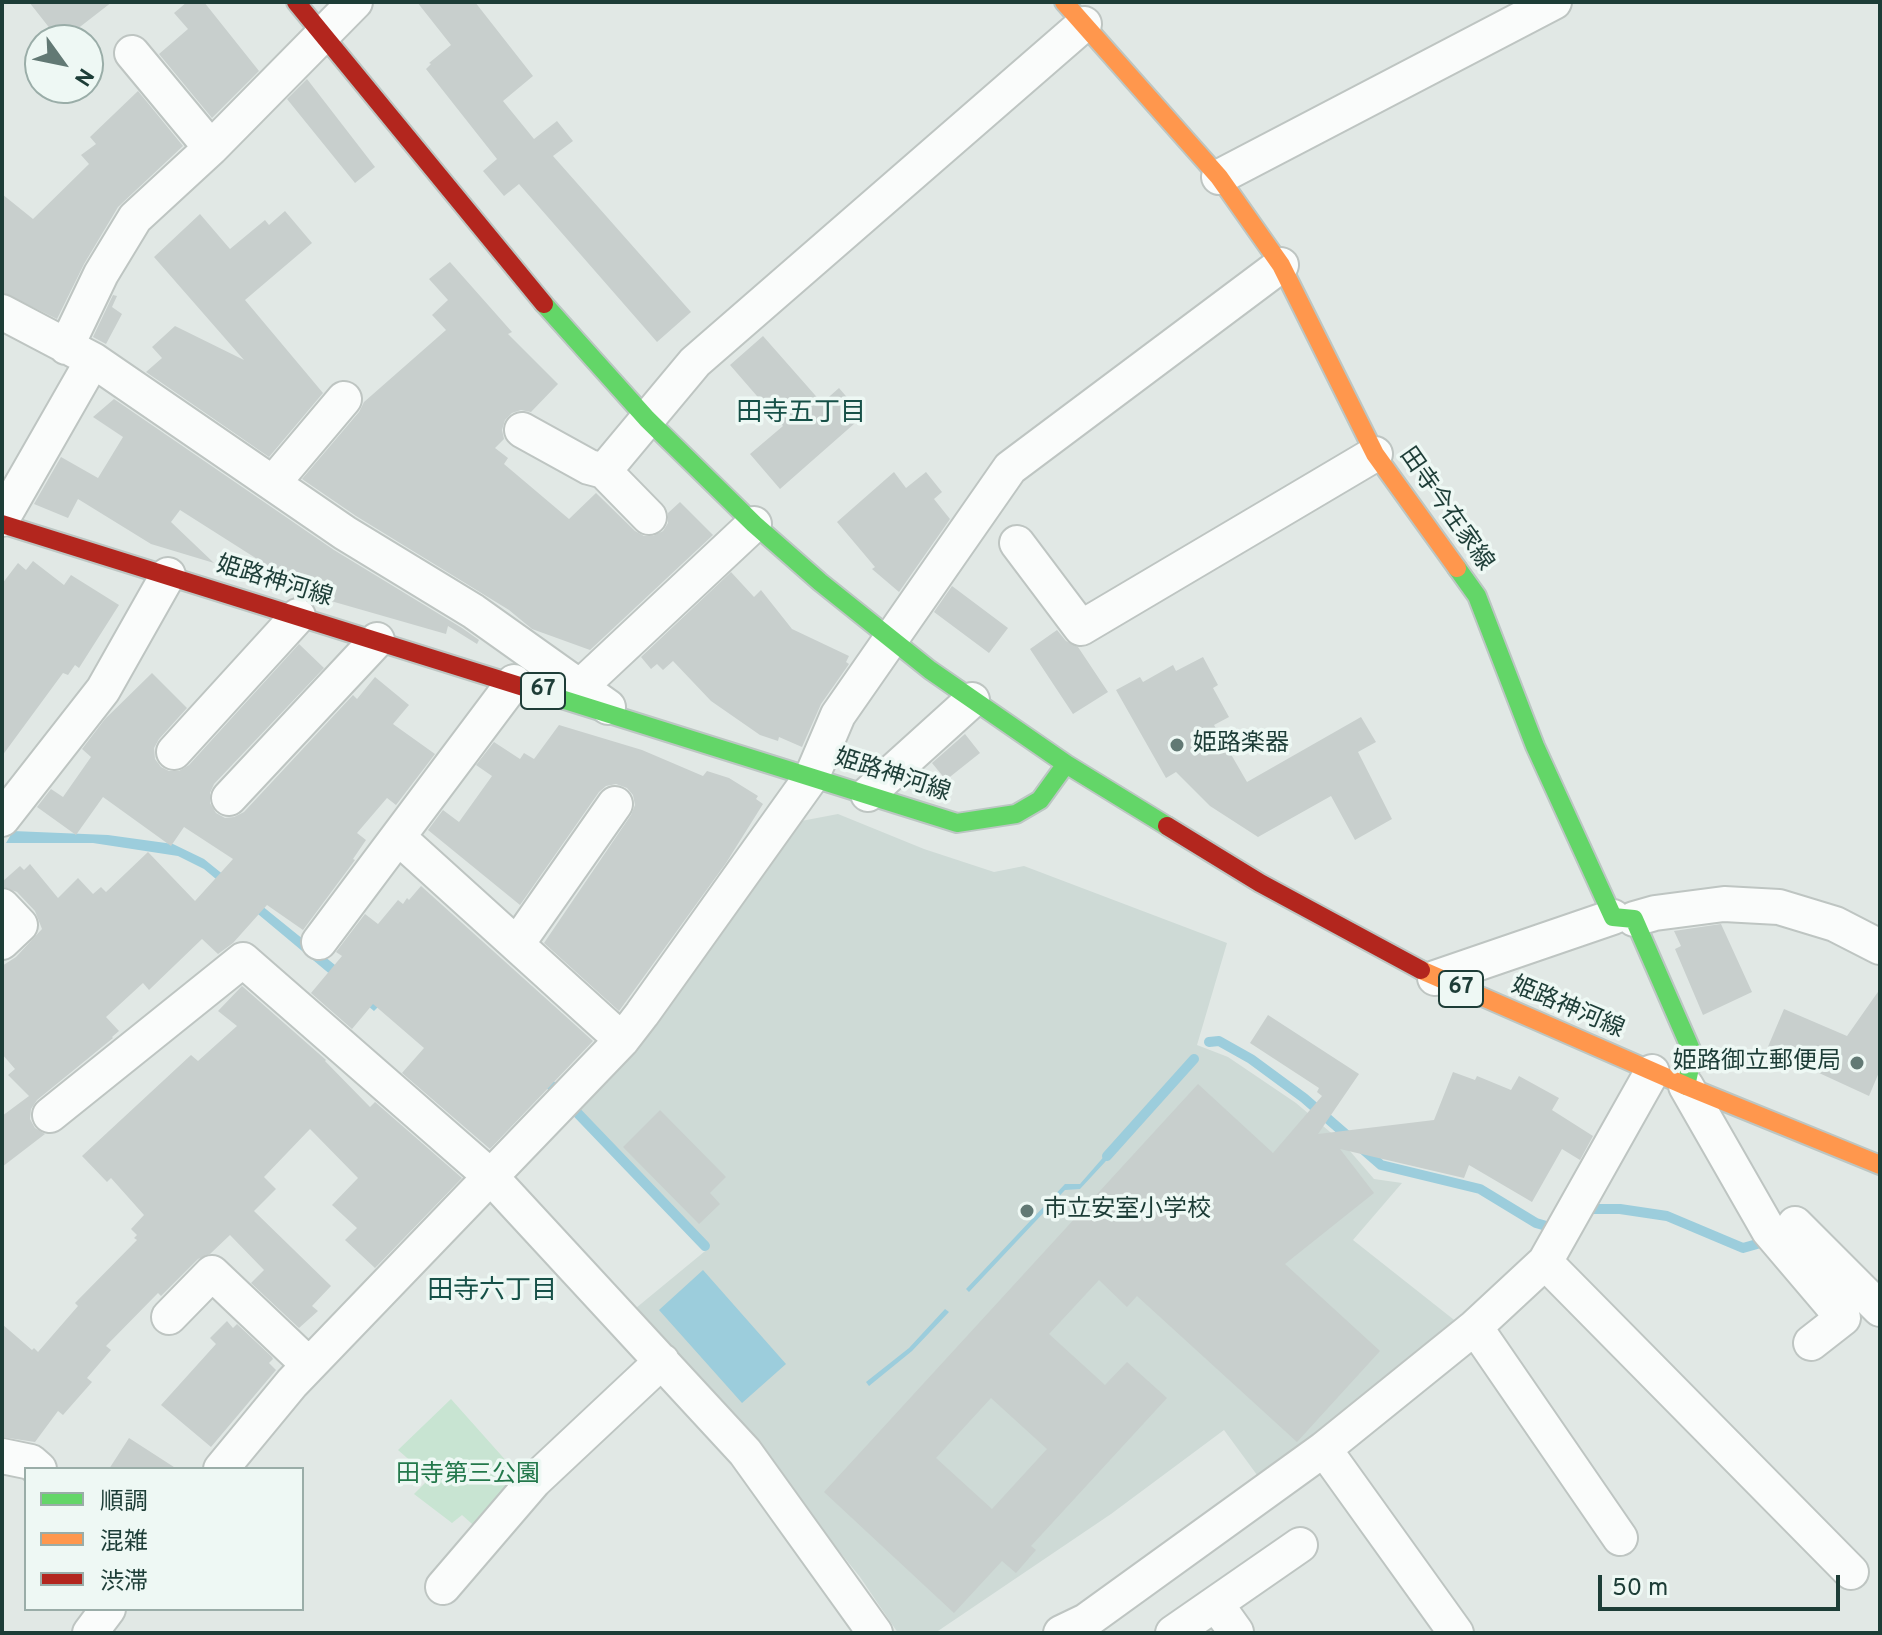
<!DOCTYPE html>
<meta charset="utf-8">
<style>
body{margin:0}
#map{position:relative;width:1882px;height:1635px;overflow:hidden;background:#e1e8e5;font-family:Overpass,"Noto Sans JP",sans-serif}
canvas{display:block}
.frame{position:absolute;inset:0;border:4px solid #1d3d37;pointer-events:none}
.legend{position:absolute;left:24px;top:1467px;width:280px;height:144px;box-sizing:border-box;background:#eef8f4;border:2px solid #9aada8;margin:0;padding:10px 14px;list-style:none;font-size:24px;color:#1d3d37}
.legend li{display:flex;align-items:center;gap:16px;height:40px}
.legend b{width:40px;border:2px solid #9aada8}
.north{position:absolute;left:24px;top:24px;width:80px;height:80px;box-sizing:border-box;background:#eef8f4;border:2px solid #9aada8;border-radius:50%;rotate:123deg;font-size:22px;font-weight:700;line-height:32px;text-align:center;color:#1d3d37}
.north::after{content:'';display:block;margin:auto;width:28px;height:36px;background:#627974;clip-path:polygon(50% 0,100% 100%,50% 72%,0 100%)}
.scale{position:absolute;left:1598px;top:1575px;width:242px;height:36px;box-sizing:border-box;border:4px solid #1d3d37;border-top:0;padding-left:10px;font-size:24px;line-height:28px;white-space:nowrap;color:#1d3d37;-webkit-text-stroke:6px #eef8f4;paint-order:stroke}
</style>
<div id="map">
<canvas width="1882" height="1635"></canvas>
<div class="frame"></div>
<ul class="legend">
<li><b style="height:10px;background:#63d668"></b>順調</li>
<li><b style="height:10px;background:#ff974d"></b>混雑</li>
<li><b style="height:10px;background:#b3261e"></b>渋滞</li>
</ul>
<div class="north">N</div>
<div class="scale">50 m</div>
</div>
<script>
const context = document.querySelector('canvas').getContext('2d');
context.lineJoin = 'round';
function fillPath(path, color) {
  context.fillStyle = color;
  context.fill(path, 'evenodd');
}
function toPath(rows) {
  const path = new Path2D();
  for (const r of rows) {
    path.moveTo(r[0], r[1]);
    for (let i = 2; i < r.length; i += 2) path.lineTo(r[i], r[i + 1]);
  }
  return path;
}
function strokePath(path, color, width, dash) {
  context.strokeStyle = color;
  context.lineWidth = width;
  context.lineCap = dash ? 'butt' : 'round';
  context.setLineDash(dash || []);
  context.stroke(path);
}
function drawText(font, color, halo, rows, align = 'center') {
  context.font = font + ' Overpass,"Noto Sans JP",sans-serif';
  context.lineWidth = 7;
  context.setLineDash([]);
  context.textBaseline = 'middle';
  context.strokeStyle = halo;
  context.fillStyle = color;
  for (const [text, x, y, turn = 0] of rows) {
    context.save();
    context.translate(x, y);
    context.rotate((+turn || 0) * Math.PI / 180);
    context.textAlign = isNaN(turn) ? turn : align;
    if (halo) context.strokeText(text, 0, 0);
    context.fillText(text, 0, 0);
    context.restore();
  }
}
const built = toPath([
 [838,814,924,849,994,872,1024,866,1227,943,1197,1045,1228,1057,1296,1103,1343,1143,1374,1179,1402,1183,1353,1240,1458,1323,1260,1479,1224,1430,1111,1514,935,1633,898,1633,860,1577,767,1461,636,1308,710,1247,575,1105,796,822]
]);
const green = toPath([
 [451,1399,525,1482,480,1531,462,1515,452,1523,414,1494,430,1478,398,1450]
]);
const water = toPath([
 [13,831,108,835,173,844,204,859,382,1003,374,1011,204,869,178,856,93,843,6,843],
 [1114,1145,1118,1148,1080,1189,1065,1190,969,1292,966,1289,1065,1184,1080,1184],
 [703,1270,786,1364,742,1403,659,1310],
 [945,1309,949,1312,912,1351,869,1386,866,1382,909,1348]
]);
const stream = toPath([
 [1209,1042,1219,1041,1251,1059,1304,1098,1381,1165,1480,1189,1536,1223,1553,1228,1555,1224],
 [541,1075,705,1246],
 [1107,1156,1194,1059],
 [1583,1209,1620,1209,1667,1216,1743,1248,1757,1244]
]);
const building = toPath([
 [29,2,112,2,63,40,59,40],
 [187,2,204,2,259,71,212,118,159,54,188,29,174,13],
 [417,2,475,2,533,76,503,101,534,139,557,121,573,141,553,156,691,312,657,342,519,184,504,196,483,171,497,159,426,69,431,64,429,63,451,45],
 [307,79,375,167,355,183,287,99],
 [138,91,183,146,118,207,84,264,57,319,2,292,2,194,33,219,89,164,81,155,96,144,90,137],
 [285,211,312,243,245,300,323,393,269,457,146,372,162,358,152,347,175,326,244,360,154,257,200,214,230,249,265,220,269,225],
 [450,262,512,332,508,334,558,384,531,412,521,410,512,413,505,420,502,430,504,439,495,448,508,458,504,464,569,519,596,493,635,531,644,536,653,536,663,531,668,523,668,513,680,502,713,535,590,650,532,629,509,610,356,516,302,479,359,412,364,402,446,330,432,315,448,300,429,279],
 [113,295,117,296,112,307,122,314,106,344,93,337],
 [763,336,822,403,839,388,863,416,780,489,750,454,783,426,730,365],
 [114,399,334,550,462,628,479,640,477,644,448,626,446,634,317,597,180,510,171,522,214,563,151,544,78,499,68,518,34,504,61,457,98,478,123,437,93,417],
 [894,472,906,488,926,472,942,492,934,499,950,519,899,592,872,569,875,567,837,522],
 [33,561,64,585,71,575,119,605,79,668,75,665,68,675,63,673,2,756,2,584,18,563,26,570],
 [731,572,754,597,761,590,792,629,849,656,846,662,849,664,821,704,802,747,779,737,778,741,760,735,711,701,673,661,663,670,657,664,651,669,641,657],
 [952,586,1008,628,989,653,934,612],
 [1057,630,1066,641,1078,647,1108,692,1073,714,1030,649],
 [299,644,324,668,214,784,210,793,210,803,216,813,225,818,234,817,244,812,353,695,357,699,375,677,409,705,393,724,435,754,396,805,387,798,357,833,366,840,353,859,355,860,303,930,267,905,233,943,218,954,202,939,149,990,143,983,106,1017,119,1031,112,1037,113,1038,37,1100,31,1109,30,1119,35,1128,45,1134,2,1167,2,1116,29,1096,8,1075,15,1069,2,1054,2,966,16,957,42,929,35,911,17,892,4,887,2,882,20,866,24,870,30,864,58,898,78,878,93,894,101,887,106,892,148,852,195,901,233,859,184,827,171,846,103,797,76,835,37,807,51,789,63,797,91,757,82,749,105,719,152,673,187,708,159,739,154,748,155,759,161,767,169,771,179,771,189,765],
 [1203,657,1218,685,1213,688,1229,717,1214,725,1247,782,1361,717,1376,742,1358,752,1392,819,1355,840,1331,796,1258,837,1210,806,1176,772,1166,778,1116,690,1140,677,1143,682,1173,665,1176,671],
 [559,725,642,750,703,776,707,771,729,778,758,796,756,799,763,804,726,863,619,1011,544,943,631,815,635,805,633,795,627,788,616,784,606,786,599,792,520,905,428,830,443,810,459,822,492,776,476,765,494,742,520,759,524,753,534,759],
 [965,734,980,753,946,780,932,763],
 [421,886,593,1041,490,1149,402,1073,424,1048,373,1004,352,1029,311,993,342,956,336,952,365,914,378,924,398,900,403,904,407,898,409,900],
 [1721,924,1752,992,1703,1015,1675,949,1681,946,1674,931],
 [242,986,326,1060,325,1061,370,1107,375,1102,462,1178,375,1268,345,1240,357,1228,332,1205,358,1178,310,1129,264,1177,276,1189,254,1211,331,1286,312,1306,318,1311,299,1328,251,1283,264,1270,230,1235,210,1254,198,1259,161,1296,158,1293,106,1346,111,1350,87,1378,92,1382,63,1415,58,1411,35,1442,2,1437,2,1324,32,1350,34,1348,38,1352,78,1306,75,1303,137,1240,134,1238,137,1235,131,1229,144,1215,111,1178,107,1182,82,1156,191,1055,198,1061,237,1026,218,1011],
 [1880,989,1880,1070,1869,1096,1767,1049,1784,1009,1847,1036],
 [1268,1015,1359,1074,1318,1134,1434,1120,1453,1072,1475,1080,1477,1076,1511,1090,1519,1076,1559,1098,1552,1110,1593,1136,1580,1160,1562,1149,1532,1202,1469,1165,1464,1178,1340,1149,1374,1193,1285,1264,1380,1351,1297,1442,1137,1296,1127,1307,1099,1280,1049,1334,1105,1385,1127,1362,1167,1398,1031,1546,1036,1550,1016,1573,1002,1561,954,1613,824,1492,1198,1084,1273,1153,1322,1096,1317,1092,1319,1088,1250,1043],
 [991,1398,1047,1449,992,1509,936,1458],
 [660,1110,726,1177,710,1193,720,1204,699,1224,623,1147],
 [227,1321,233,1328,237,1324,272,1357,273,1359,269,1363,276,1370,211,1447,161,1405,216,1344,210,1338],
 [129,1438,177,1469,109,1469]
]);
const street = toPath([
 [132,53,211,148],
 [1219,177,1554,2],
 [2,312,93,360,345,533,473,611,608,707],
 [66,347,101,274,135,218,211,148,355,2],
 [522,430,589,467,604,471,649,517],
 [604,471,695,362,1084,24],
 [273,483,344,399],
 [2,519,93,360],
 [1017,543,1081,628,1375,454],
 [581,686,754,524],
 [174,752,298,616],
 [868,794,972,700],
 [229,798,377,640],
 [2,819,103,690,168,575],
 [399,838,622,1040],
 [2,906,20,925,2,942],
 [1634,919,1655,913,1724,904,1779,907,1835,924,1880,947],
 [319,942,514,682],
 [517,944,615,804],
 [1435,978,1613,917],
 [1686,1086,1769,1231,1843,1318,1811,1343],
 [50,1115,243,960,489,1175,745,1452,875,1633],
 [1795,1224,1880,1309],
 [1545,1262,1851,1572],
 [169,1317,212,1273,309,1365],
 [1475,1327,1620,1538],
 [1324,1449,1475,1327,1545,1262,1652,1072],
 [2,1456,31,1462,39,1469],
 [221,1469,292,1383,622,1040,642,1014,812,776,838,715,1010,468,1281,265],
 [443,1587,534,1481,662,1361],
 [1216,1604,1236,1632],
 [90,1633,108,1609],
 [1061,1633,1086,1621,1324,1449,1456,1633],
 [1173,1633,1300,1545]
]);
const fast = toPath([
 [544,304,647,419,754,524,820,582,930,670,1066,764],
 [1457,568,1477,596,1535,746,1613,917,1634,919,1693,1054,1686,1086],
 [536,691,957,823,1016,814,1040,800,1066,764,1167,826]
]);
const slow = toPath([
 [1064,2,1219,177,1281,265,1375,454,1457,568],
 [1421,970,1686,1086,1880,1165]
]);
const jam = toPath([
 [296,2,544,304],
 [2,524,536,691],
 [1167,826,1260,883,1421,970]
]);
const markers = [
 [1177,745,8,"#627974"],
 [1857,1063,8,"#627974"],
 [1027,1211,8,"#627974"]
];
const shields = [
 [543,691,44],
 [1461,989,44]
];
const shieldNames = [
 ["67",543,691],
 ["67",1461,989]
];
const streetNames = [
 ["田寺今在家線",1445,510,55],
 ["姫路神河線",274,583,17],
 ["姫路神河線",892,777,18],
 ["姫路神河線",1567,1009,23]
];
const poiNames = [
 ["姫路楽器",1193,745],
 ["姫路御立郵便局",1841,1063,"right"],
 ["市立安室小学校",1043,1211]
];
const parkNames = [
 ["田寺第三公園",468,1476]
];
const neighbourhoodNames = [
 ["田寺五丁目",801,415],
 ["田寺六丁目",492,1293]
];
fillPath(built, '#cedad6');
fillPath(green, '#c8e4d2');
fillPath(water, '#9ccddc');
strokePath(stream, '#9ccddc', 10);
fillPath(building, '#c8cfcd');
strokePath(street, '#bec5c2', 38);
strokePath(fast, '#bcc6c3', 22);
strokePath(slow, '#bcc6c3', 22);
strokePath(jam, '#bcc6c3', 22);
strokePath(street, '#fafcfb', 34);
strokePath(fast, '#63d668', 18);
strokePath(slow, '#ff974d', 18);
strokePath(jam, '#b3261e', 18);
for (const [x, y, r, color] of markers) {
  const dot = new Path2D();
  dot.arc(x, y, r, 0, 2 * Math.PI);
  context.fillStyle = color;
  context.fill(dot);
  strokePath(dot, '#eef8f4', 3);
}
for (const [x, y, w] of shields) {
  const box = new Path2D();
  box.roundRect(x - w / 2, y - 18, w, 36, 6);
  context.fillStyle = '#eef8f4';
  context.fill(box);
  strokePath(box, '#1d3d37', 2);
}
drawText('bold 22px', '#1d3d37', null, shieldNames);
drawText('24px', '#1d3d37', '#eef8f4', streetNames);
drawText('24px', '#1d3d37', '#eef8f4', poiNames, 'left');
drawText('24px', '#23784b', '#eef8f4', parkNames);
drawText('26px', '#175148', '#eef8f4', neighbourhoodNames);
</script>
